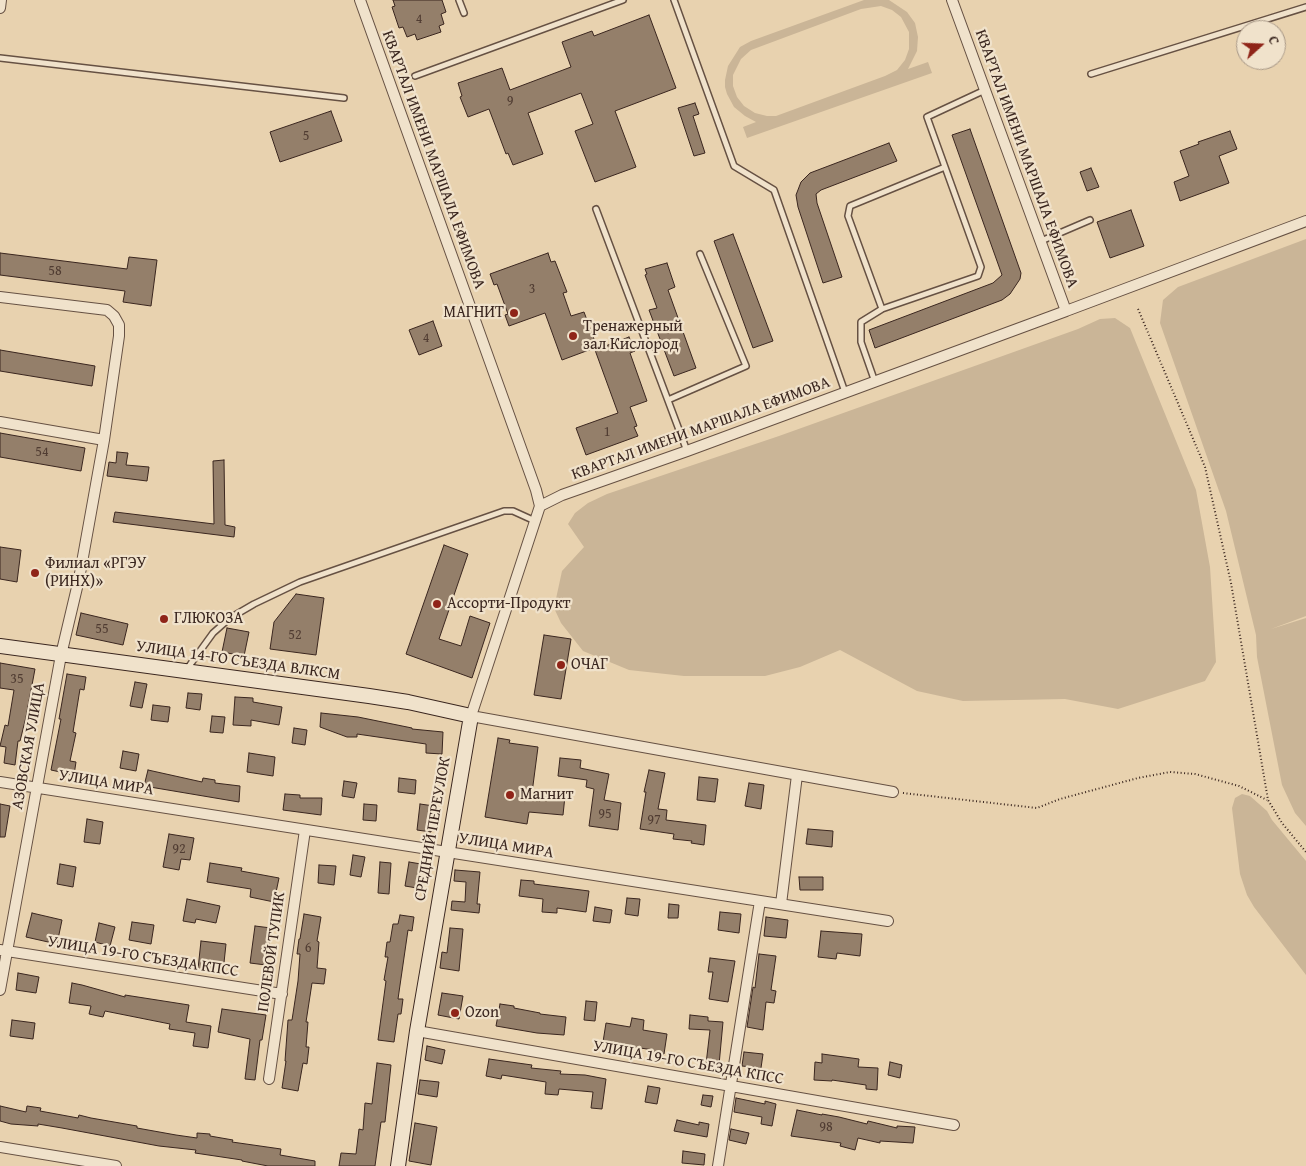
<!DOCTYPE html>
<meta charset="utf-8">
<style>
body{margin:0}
#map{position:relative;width:1306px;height:1166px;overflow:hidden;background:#e8d2af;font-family:"Gentium Book Plus",serif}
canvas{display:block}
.north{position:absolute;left:1236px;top:20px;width:50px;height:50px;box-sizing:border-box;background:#f0e2cb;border:1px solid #a79786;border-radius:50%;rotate:70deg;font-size:14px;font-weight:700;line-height:20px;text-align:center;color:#3a261f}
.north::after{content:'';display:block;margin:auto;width:18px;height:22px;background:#8f2418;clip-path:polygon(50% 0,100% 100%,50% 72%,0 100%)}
</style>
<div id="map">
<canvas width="1306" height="1166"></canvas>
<div class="north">С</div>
</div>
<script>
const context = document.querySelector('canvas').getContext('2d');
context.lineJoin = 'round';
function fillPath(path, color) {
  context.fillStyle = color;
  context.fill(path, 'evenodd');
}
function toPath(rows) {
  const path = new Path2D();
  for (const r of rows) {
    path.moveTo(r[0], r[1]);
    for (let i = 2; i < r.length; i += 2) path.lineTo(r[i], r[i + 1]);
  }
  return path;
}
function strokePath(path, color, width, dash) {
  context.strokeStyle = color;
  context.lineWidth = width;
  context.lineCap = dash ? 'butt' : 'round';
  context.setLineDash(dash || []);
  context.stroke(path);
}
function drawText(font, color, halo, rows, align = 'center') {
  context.font = font + ' "Gentium Book Plus",serif';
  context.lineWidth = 4.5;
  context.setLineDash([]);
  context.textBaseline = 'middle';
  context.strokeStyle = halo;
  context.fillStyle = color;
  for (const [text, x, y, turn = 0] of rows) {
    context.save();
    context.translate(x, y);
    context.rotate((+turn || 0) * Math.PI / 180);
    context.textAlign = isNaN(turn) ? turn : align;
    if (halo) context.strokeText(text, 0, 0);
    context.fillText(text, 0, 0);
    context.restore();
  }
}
const green = toPath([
 [864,0,889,0,907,12,915,23,918,37,917,51,908,69,928,62,932,73,747,138,743,127,756,122,745,116,734,107,727,94,725,87,725,80,728,66,740,47,751,41],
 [881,6,892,10,901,17,909,32,909,49,905,60,897,70,885,76,776,116,767,116,755,113,744,106,737,97,733,86,733,75,741,59,751,50,861,9],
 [1306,239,1306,616,1271,629,1306,618,1306,826,1295,813,1282,785,1257,657,1256,635,1226,511,1160,323,1163,300,1178,287],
 [1115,318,1130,328,1196,490,1210,567,1216,662,1205,681,1118,709,1065,699,963,701,917,691,840,650,800,667,765,676,684,676,629,670,583,651,561,623,554,608,562,571,584,547,568,524,575,513,588,503,607,494,779,436,1078,329,1100,319],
 [1242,794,1250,796,1267,811,1272,820,1306,861,1306,975,1254,907,1247,895,1240,874,1232,808,1235,798]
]);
const building = toPath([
 [393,0,442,0,446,12,441,14,444,24,439,26,441,32,417,40,415,34,407,37,403,27,399,28,392,7,395,6,393,0],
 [649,15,676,88,615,111,636,167,595,182,575,131,593,124,581,93,528,113,543,154,513,165,508,153,506,154,489,109,468,117,460,97,462,96,458,83,502,68,510,90,571,67,562,42,592,31,594,36,649,15],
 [695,103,699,114,693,116,705,153,694,156,678,108,695,103],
 [331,111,342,141,280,162,270,132,331,111],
 [970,129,1021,273,1020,279,1010,294,1002,300,875,348,869,330,993,283,1002,275,952,135,970,129],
 [1230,131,1237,149,1219,156,1229,183,1180,201,1174,182,1189,176,1180,151,1199,144,1198,142,1230,131],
 [889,143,897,161,821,190,816,194,817,203,842,277,823,283,798,207,796,195,801,182,810,173,889,143],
 [1091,168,1099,187,1087,191,1080,172,1091,168],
 [1131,210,1144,246,1110,258,1097,222,1131,210],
 [733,234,773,341,753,348,714,241,733,234],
 [0,253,127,269,129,257,157,260,151,306,123,302,125,291,0,275,0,253],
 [548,253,551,262,555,261,567,292,563,293,571,316,584,312,597,347,562,360,545,313,509,326,505,315,508,314,497,284,494,285,490,274,548,253],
 [667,263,675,287,668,290,696,368,674,376,649,310,657,308,645,275,647,274,645,269,667,263],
 [433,321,442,346,419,355,409,330,433,321],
 [629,337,635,351,630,353,647,401,630,407,637,426,634,427,638,436,586,455,576,428,618,413,595,350,629,337],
 [0,350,95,366,92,386,0,371,0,350],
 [0,433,85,448,81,471,0,457,0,433],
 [117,452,128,453,126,465,149,467,147,481,107,476,109,462,116,463,117,452],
 [224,460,225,525,235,527,234,537,113,522,115,512,214,524,213,461,224,460],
 [444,545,468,554,439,639,461,646,470,616,490,623,472,678,406,654,444,545],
 [0,547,21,550,17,582,0,579,0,547],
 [296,594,324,598,316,655,270,649,274,622,296,594],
 [81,613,128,624,123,645,76,635,81,613],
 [227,628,249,632,244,656,222,652,227,628],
 [544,635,571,639,561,699,534,695,544,635],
 [0,663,35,669,26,717,20,741,18,741,15,765,4,763,6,747,0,746,5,725,8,726,14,690,0,688,0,663],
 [67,674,86,677,84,690,80,689,73,732,76,733,70,761,76,762,74,775,51,770,61,719,59,719,67,674],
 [135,682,147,684,142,708,130,706,135,682],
 [188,693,202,694,200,710,186,708,188,693],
 [235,697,253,698,253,702,282,707,279,725,251,720,251,726,233,725,235,697],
 [153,705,170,707,168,722,151,720,153,705],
 [321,713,358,717,412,728,412,729,443,732,442,754,426,753,426,744,357,734,357,737,347,737,320,727,321,713],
 [212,716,225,717,223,733,210,732,212,716],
 [294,728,307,730,305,745,292,743,294,728],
 [498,738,510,740,509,743,538,747,532,793,565,796,563,815,529,812,527,824,485,817,498,738],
 [123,751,139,754,136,771,120,768,123,751],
 [249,753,275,757,273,776,247,772,249,753],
 [560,758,581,760,580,768,609,774,604,800,621,803,618,830,589,826,594,789,586,787,587,780,558,776,560,758],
 [148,770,202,782,203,778,215,780,215,783,240,786,239,802,144,786,148,770],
 [649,770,665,773,658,809,667,810,666,820,706,825,704,845,691,843,692,841,673,839,674,834,640,829,646,792,644,792,649,770],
 [699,777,718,779,715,802,697,800,699,777],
 [399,778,416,780,415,794,398,792,399,778],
 [344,781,357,783,354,798,342,796,344,781],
 [749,783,764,785,761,809,745,806,749,783],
 [285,794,300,795,300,798,322,798,321,815,283,810,285,794],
 [0,804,10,806,5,837,0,837,0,804],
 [364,804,377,805,376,821,363,820,364,804],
 [420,804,434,806,431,832,417,830,420,804],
 [87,819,103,822,100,844,84,842,87,819],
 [808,829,833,831,832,847,806,844,808,829],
 [169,834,194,838,190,860,181,859,179,870,163,867,169,834],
 [353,855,365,857,361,877,350,875,353,855],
 [380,862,391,863,389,894,378,893,380,862],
 [409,862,421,864,417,888,405,886,409,862],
 [210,863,242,868,241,871,279,878,274,902,250,897,251,889,207,882,210,863],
 [60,864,76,867,73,887,57,884,60,864],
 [319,865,336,866,334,885,318,883,319,865],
 [455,870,480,872,477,904,480,904,479,913,451,910,452,901,465,902,466,882,454,881,455,870],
 [799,877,823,877,823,890,800,890,799,877],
 [521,880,534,881,534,884,589,891,586,912,557,908,557,913,542,912,543,899,519,896,521,880],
 [627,898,640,899,638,916,625,914,627,898],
 [187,899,220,906,216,923,196,919,195,923,183,921,187,899],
 [669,904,679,905,678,918,668,918,669,904],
 [595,907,612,910,610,923,593,921,595,907],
 [720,912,741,914,739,933,718,930,720,912],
 [32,913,62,920,57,944,26,937,32,913],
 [304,914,321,917,317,941,319,942,317,968,326,969,324,984,312,983,306,1022,308,1022,306,1047,309,1047,307,1064,303,1063,298,1091,282,1088,286,1061,285,1061,288,1020,292,1020,298,981,300,954,297,954,299,939,300,939,304,914],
 [400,915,414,917,412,931,408,930,398,999,403,999,401,1014,398,1014,394,1042,378,1040,386,981,384,980,388,957,385,957,387,942,390,942,393,924,398,924,400,915],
 [766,917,788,920,786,938,764,936,766,917],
 [132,922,154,925,151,944,129,940,132,922],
 [99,923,115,927,110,946,95,942,99,923],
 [255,926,271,928,266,965,250,963,255,926],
 [450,928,463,929,459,971,440,968,442,952,447,953,450,928],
 [821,931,862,934,860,956,837,953,836,959,818,957,821,931],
 [201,941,226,944,223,972,198,969,201,941],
 [759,954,776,956,771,990,776,991,774,1003,766,1002,763,1030,747,1027,753,987,755,988,759,954],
 [710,958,735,961,728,1002,709,999,713,972,708,972,710,958],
 [18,973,39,977,36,993,16,990,18,973],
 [72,983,82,985,125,997,125,995,189,1005,186,1022,211,1026,208,1048,193,1046,195,1033,169,1029,170,1024,105,1011,103,1017,89,1014,91,1006,69,1003,72,983],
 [442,993,463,996,459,1019,438,1015,442,993],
 [586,1001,597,1002,595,1021,584,1020,586,1001],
 [500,1004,514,1006,514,1008,540,1013,540,1014,566,1017,564,1035,537,1033,496,1026,500,1004],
 [222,1009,266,1015,262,1040,260,1040,255,1080,245,1079,250,1039,218,1032,222,1009],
 [690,1015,708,1017,708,1021,723,1022,719,1065,706,1064,710,1030,689,1029,690,1015],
 [632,1018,644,1020,643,1030,667,1034,664,1054,652,1052,653,1050,603,1042,606,1023,630,1027,632,1018],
 [12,1020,35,1023,33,1039,10,1036,12,1020],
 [427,1046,445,1050,442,1064,425,1060,427,1046],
 [744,1052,763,1054,761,1068,742,1066,744,1052],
 [822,1054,859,1059,858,1067,878,1068,877,1090,866,1089,866,1085,832,1080,832,1081,814,1080,815,1062,822,1063,822,1054],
 [489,1059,532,1065,531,1068,561,1071,560,1074,585,1075,606,1079,602,1109,591,1108,593,1092,559,1089,558,1095,545,1094,546,1082,502,1075,501,1079,486,1076,489,1059],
 [890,1062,902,1065,900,1078,888,1075,890,1062],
 [377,1063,391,1065,385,1122,381,1122,375,1166,339,1166,341,1153,356,1154,359,1129,363,1130,365,1103,372,1104,377,1063],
 [420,1080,439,1082,437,1097,418,1094,420,1080],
 [648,1086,660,1088,657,1104,645,1102,648,1086],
 [703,1095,713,1096,711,1107,701,1105,703,1095],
 [736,1098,765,1104,765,1101,776,1104,772,1126,761,1124,762,1117,734,1112,736,1098],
 [0,1106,26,1112,27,1106,41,1108,40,1111,78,1118,79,1115,91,1118,137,1126,137,1128,176,1135,197,1138,197,1133,210,1134,210,1136,233,1140,232,1142,281,1149,280,1155,315,1161,315,1166,268,1166,242,1161,242,1160,195,1153,196,1150,159,1146,62,1128,38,1124,38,1126,11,1124,0,1121,0,1106],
 [797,1110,822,1115,822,1114,839,1117,867,1124,868,1121,897,1128,897,1126,915,1127,913,1143,880,1141,880,1143,858,1138,855,1150,840,1146,841,1143,791,1136,797,1110],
 [677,1120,699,1125,699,1122,709,1124,707,1137,674,1131,677,1120],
 [415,1123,437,1127,431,1165,409,1161,415,1123],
 [731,1129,749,1133,746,1144,729,1140,731,1129],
 [683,1151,705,1154,704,1165,682,1163,683,1151]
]);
const path = toPath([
 [1138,309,1205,467,1231,583,1268,800,1282,823,1306,852],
 [903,793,1037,808,1060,799,1138,778,1170,772,1195,774,1239,786,1267,800]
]);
const lane = toPath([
 [459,0,464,13],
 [674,0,734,166,774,190,845,392],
 [0,58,344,98],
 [1091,74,1306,7],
 [415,76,623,0],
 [596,209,687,451],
 [1041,241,1090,220],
 [882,309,848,216,850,206,945,167],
 [875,382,861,342,861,322,882,309,978,276,981,267,927,117,985,90],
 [668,400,746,366,700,254],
 [187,669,213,633,230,618,254,604,300,582,504,511,513,511,535,521]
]);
const street = toPath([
 [360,0,536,490,540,506,471,716,893,792],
 [0,8,1,0],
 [0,297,107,310,114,316,119,325,119,336,104,440,79,579,61,655,0,990],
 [1066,311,1306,221],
 [0,422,104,440],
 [540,506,562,495,687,451,1066,311,952,0],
 [0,782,888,921],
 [781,904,797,775],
 [0,950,282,994],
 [417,1031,954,1125],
 [269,1079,305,830],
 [0,1147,116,1166],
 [718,1166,760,901]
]);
const secondary = toPath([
 [0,646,369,696,408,702,471,716,417,1031,398,1166]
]);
const markers = [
 [514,313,5,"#8f2418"],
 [573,336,5,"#8f2418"],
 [35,573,5,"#8f2418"],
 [437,604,5,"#8f2418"],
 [164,619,5,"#8f2418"],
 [561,665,5,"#8f2418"],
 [510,795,5,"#8f2418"],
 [455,1013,5,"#8f2418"]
];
const numberNames = [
 ["4",419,19],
 ["9",510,101],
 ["5",306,136],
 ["58",55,271],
 ["3",532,289],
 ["4",426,338],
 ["1",607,432],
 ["54",42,452],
 ["55",102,629],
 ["52",295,635],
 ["35",17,679],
 ["95",605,814],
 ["97",654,820],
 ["92",179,849],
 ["6",308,948],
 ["98",826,1127]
];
const streetNames = [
 ["КВАРТАЛ ИМЕНИ МАРШАЛА ЕФИМОВА",1026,159,70],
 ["КВАРТАЛ ИМЕНИ МАРШАЛА ЕФИМОВА",433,160,70],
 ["КВАРТАЛ ИМЕНИ МАРШАЛА ЕФИМОВА",701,429,-20],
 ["УЛИЦА 14-ГО СЪЕЗДА ВЛКСМ",238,661,8],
 ["АЗОВСКАЯ УЛИЦА",29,746,-80],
 ["УЛИЦА МИРА",106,783,9],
 ["СРЕДНИЙ ПЕРЕУЛОК",433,829,-80],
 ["УЛИЦА МИРА",506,846,9],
 ["ПОЛЕВОЙ ТУПИК",272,952,-82],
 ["УЛИЦА 19-ГО СЪЕЗДА КПСС",143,957,9],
 ["УЛИЦА 19-ГО СЪЕЗДА КПСС",688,1063,10]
];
const poiNames = [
 ["МАГНИТ",504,313,"right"],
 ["Тренажерный",583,327],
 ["зал Кислород",583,345],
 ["Филиал «РГЭУ",45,564],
 ["(РИНХ)»",45,582],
 ["Ассорти-Продукт",447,604],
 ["ГЛЮКОЗА",174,619],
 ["ОЧАГ",571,665],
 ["Магнит",520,795],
 ["Ozon",465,1013]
];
fillPath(green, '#cab597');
fillPath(building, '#947f6a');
strokePath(building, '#3a261f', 1);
strokePath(lane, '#665143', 8);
strokePath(street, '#665143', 12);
strokePath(secondary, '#3a261f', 16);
strokePath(path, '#3a261f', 2, [1, 2.5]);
strokePath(lane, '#f0e2cb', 5);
strokePath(street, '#f0e2cb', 10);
strokePath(secondary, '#f0e2cb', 14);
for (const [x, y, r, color] of markers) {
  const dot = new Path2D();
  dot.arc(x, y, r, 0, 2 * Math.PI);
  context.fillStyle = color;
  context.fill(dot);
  strokePath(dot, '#f0e2cb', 2);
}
drawText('14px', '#503c32', null, numberNames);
drawText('16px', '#3a261f', '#f0e2cb', streetNames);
drawText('16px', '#3a261f', '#f0e2cb', poiNames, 'left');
</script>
